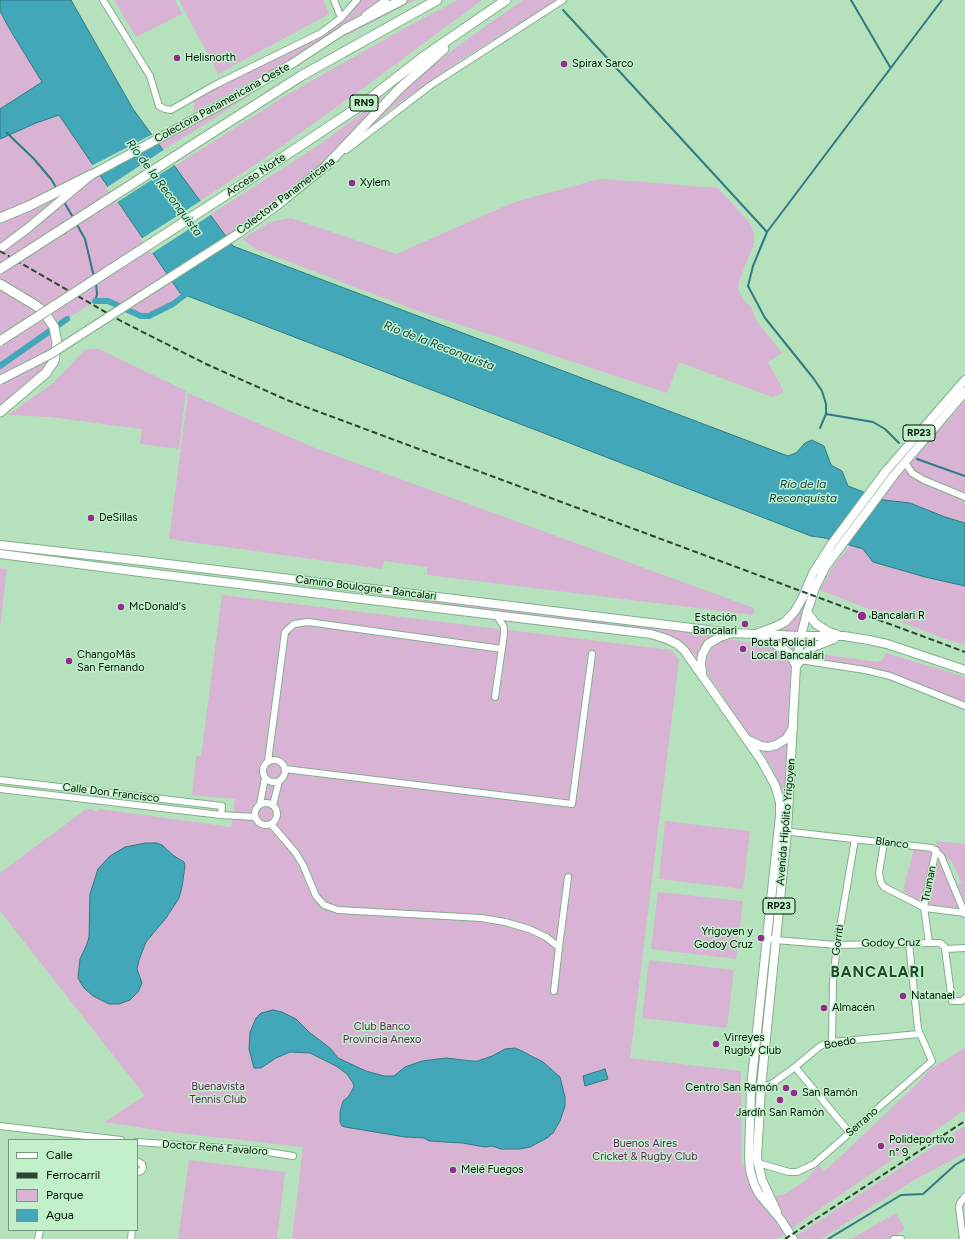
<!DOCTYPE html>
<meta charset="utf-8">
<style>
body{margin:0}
#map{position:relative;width:965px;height:1239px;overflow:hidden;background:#b5e2bd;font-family:Figtree,sans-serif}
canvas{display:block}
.legend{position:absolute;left:8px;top:1139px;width:130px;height:92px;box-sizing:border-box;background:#c1f0ca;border:1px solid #75977c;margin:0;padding:5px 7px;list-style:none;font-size:12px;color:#031206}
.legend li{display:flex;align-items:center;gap:8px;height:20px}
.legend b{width:20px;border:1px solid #75977c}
</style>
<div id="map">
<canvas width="965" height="1239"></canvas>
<ul class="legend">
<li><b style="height:5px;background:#fff"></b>Calle</li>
<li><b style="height:5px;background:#2e4432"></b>Ferrocarril</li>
<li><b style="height:11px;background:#d9b3d4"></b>Parque</li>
<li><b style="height:11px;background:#42a7b8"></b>Agua</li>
</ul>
</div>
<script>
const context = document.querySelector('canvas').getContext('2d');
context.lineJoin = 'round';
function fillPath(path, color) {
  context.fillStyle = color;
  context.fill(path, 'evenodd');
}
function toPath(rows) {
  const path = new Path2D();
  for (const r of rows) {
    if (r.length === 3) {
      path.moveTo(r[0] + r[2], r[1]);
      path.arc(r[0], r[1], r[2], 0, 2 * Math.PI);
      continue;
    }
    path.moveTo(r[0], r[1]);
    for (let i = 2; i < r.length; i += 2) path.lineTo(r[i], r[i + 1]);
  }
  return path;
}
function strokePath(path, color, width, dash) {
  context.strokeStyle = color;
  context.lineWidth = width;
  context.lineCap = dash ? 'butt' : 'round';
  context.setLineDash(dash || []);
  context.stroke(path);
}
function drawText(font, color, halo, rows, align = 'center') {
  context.font = font + ' Figtree,sans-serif';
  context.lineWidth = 3;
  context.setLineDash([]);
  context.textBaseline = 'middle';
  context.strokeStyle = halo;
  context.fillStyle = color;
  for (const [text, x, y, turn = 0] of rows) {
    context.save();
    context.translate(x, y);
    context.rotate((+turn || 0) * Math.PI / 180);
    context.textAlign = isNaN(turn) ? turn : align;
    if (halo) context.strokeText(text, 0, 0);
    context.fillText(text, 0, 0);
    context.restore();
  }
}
const green = toPath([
 [114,0,175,0,182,14,136,37],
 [179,0,323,0,329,14,218,74],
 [360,0,380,0,332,34,277,68,194,112,194,100,206,93,327,32,342,20],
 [409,0,415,0,348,35,344,34],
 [458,0,482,0,366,86,265,158,200,201,175,166,290,93,405,28],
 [523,0,557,0,462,59,392,108,354,139,397,94,459,45],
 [0,11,9,28,42,82,0,109],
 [265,85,207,123,163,150,156,141],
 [397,87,321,165,261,214,226,236,210,215,320,144],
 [59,115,180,293,173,304,149,316,141,316,108,301,95,301,67,319,52,322,0,284,0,139,36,123],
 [604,179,718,188,748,221,754,232,754,244,739,281,738,289,744,300,751,307,756,320,782,353,768,362,783,390,783,393,772,397,679,362,667,393,410,308,256,249,242,239,270,222,291,218,396,254,512,203,595,180],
 [0,290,31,308,42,317,47,323,54,344,50,362,40,376,0,407],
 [86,349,99,349,186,391,179,449,140,444,142,429,49,417,8,415,52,384],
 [188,393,315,448,754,608,754,615,427,575,427,567,384,561,382,569,169,539],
 [965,401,965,523,882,499,911,461],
 [851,545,863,549,873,562,925,577,965,586,965,645,940,637,820,590,834,565],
 [0,548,70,556,69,559,50,556,39,558,0,550],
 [0,568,7,569,0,628],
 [222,595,672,650,679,660,630,1058,741,1071,742,1187,742,1163,747,1170,755,1195,779,1224,785,1234,777,1239,292,1239,303,1147,170,1132,104,1122,145,1096,0,911,0,873,85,810,91,809,97,812,99,809,231,827,235,799,192,795,196,756,201,756],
 [261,1013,296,1019,309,1032,330,1048,338,1058,366,1071,384,1076,394,1076,405,1067,422,1061,446,1058,471,1061,478,1061,497,1053,515,1048,522,1051,532,1055,560,1077,565,1097,565,1106,560,1121,557,1128,508,1149,462,1143,429,1141,424,1138,405,1137,345,1127,340,1122,340,1112,343,1101,348,1097,354,1087,353,1083,347,1074,330,1062,324,1060,311,1053,304,1052,290,1052,276,1058,261,1068,250,1053,249,1049,252,1025],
 [417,598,715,634,705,642,697,657,683,644,664,634,634,628,453,607,447,605,418,601],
 [806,599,799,628,797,632,775,631],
 [773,638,796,639,795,650,793,650,787,646,773,639],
 [726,639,769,645,780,649,788,657,791,667,787,729,784,736,777,740,766,743,759,742,749,735,708,674,706,667,707,654,714,645],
 [813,653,877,662,882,660,886,653,959,675,965,677,965,703,921,686,813,659,811,655],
 [788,742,785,816,782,791,772,767,763,753,763,752,779,748],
 [665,821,750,831,743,889,659,879],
 [935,841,965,844,965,901,957,884,962,884,951,860,944,858],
 [914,849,930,850,932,854,923,898,919,901,903,891],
 [940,861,960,909,958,910,931,906,929,903,937,864],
 [658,892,743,901,736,959,651,949],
 [768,949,771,950,758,1069,756,1069],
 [649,960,734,970,727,1028,642,1018],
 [965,1048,965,1110,792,1228,773,1197,785,1194,806,1180,819,1165,825,1171,916,1085,930,1069],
 [965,1126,965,1153,914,1180,821,1239,799,1239,796,1236],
 [189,1160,285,1172,277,1239,178,1239],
 [896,1213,904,1227,903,1231,888,1239,851,1239]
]);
const water = toPath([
 [0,0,71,0,133,109,233,246,788,456,796,453,805,443,812,440,824,446,831,465,842,471,848,486,884,500,910,503,945,517,965,523,965,586,925,577,873,562,863,549,825,538,811,536,180,293,59,115,36,123,0,139,0,109,42,82,9,28,0,11,0,0],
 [146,843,157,843,162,845,174,856,184,862,185,866,182,887,179,898,166,918,146,942,139,960,137,969,142,983,138,992,130,1000,119,1004,109,1004,93,996,84,988,78,978,80,959,87,944,89,937,90,894,98,869,110,856,125,847,146,843],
 [273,1010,282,1012,296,1019,309,1032,330,1048,338,1058,366,1071,384,1076,394,1076,405,1067,422,1061,446,1058,471,1061,478,1061,492,1056,505,1049,515,1048,522,1051,543,1062,560,1077,565,1097,565,1106,560,1121,553,1133,547,1138,530,1147,520,1149,501,1149,492,1146,485,1147,462,1143,429,1141,424,1138,405,1137,345,1127,342,1126,340,1122,340,1112,343,1101,348,1097,354,1087,353,1083,347,1074,336,1066,310,1053,290,1052,276,1058,261,1068,254,1068,249,1049,250,1032,256,1018,261,1013,273,1010],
 [605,1069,608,1079,585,1086,583,1076,605,1069]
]);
const pier = toPath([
 [153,134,158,140,96,174,91,166],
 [165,149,176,164,116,203,106,188],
 [202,200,212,214,151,254,141,239]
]);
const stream = toPath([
 [851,0,890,67],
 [563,10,767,232],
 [7,133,34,159,51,179,57,189],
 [64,202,74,219],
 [76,223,85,239,94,277],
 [95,301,97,294,96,283],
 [826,414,873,422,885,429,899,443],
 [820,428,826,414,826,404,822,391,814,379,765,318,748,286,753,266,767,232,942,0],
 [917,459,965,476],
 [828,1239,901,1195,923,1194,955,1165,965,1159]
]);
const canal = toPath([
 [95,301,108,301,141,316,149,316,173,304,191,290],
 [0,366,67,319]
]);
const minor = toPath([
 [103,0,150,76,159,106,165,109,171,110,213,86,321,33,341,18,357,0],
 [334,0,341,18],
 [365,15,386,0],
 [346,150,431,85,563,0],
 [905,462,912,473,924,480,965,497],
 [800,660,865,670,890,676,965,706],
 [495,697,504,634,504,627,497,616],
 [274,771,11],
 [268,761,285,632,294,624,308,622,502,649],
 [285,769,572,804,592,654],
 [0,780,222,806,221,815],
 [0,789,221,815,255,817],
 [266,814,11],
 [260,804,265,778],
 [273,805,279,781],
 [271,824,295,852,303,865,316,896,324,905,338,910,481,918,505,922,529,929,546,937,559,947,554,991],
 [783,831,932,848,941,856,965,914],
 [884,842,879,873,881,883,884,887,925,908,965,913],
 [766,938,775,940,837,945,929,943,940,943,944,946,945,949,965,948],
 [929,943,924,907,936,850],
 [559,947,568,877],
 [945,949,952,1001,962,1001,965,998],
 [832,1042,833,982,837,945,855,839],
 [795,1067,850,1133],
 [751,1087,766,1086,773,1083,795,1067,819,1047,824,1044,832,1042,919,1034],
 [0,1126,121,1140],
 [137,1142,255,1150,293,1156],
 [137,1161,142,1164,143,1168,141,1171,137,1172],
 [758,1163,789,1172,797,1172,814,1164,932,1061,918,1029,909,943],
 [38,1239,40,1230],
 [131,1239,132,1230],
 [894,1239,901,1239],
 [963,1239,959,1207,960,1203,965,1197]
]);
const major = toPath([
 [239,233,279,204,327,165],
 [0,249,28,228,91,175,239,95,290,65,345,29],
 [0,545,143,561,732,633],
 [0,554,148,573,651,634,667,639,677,644,684,650,761,760,775,785,780,802,780,816,751,1087,749,1157,750,1170,754,1184,759,1194,781,1220,793,1239],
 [807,612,816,624,829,632,836,634],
 [756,634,777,626,785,622,795,611,803,597,813,573,831,545,886,471,965,380],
 [759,635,785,650,791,655,796,666],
 [797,665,807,652,813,647,834,639],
 [702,673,701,663,702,655,708,644,720,637,732,633,801,636,844,636,869,640,887,644,965,670],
 [748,740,761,746,768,747,776,745,786,739,793,728],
 [777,1212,762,1180,758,1163,757,1157,761,1087,787,831,796,666,801,636,807,612,815,588,826,566,894,475,965,392]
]);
const highway = toPath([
 [345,29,402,0],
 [199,141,301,76,437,0],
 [327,165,400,88,444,49],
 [232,191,360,106,423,57,506,0],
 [0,218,29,206,91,175],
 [0,284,35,305,44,312,54,327,57,343,54,361,46,373,0,412]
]);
const rail = toPath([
 [0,251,121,321,206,364,287,400,965,652],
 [785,1239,965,1121]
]);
const majorBridge = toPath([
 [0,380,51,354,71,341,239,233]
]);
const highwayBridge = toPath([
 [0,269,199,141],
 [0,341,232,191]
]);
const markers = [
 [177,58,4,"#952b8e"],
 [564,64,4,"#952b8e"],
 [352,183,4,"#952b8e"],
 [91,518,4,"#952b8e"],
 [121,607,4,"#952b8e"],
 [862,616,5,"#952b8e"],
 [745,624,4,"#952b8e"],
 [743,649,4,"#952b8e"],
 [69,661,4,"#952b8e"],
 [761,938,4,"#952b8e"],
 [903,996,4,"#952b8e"],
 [824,1008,4,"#952b8e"],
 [716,1044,4,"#952b8e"],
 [786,1088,4,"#952b8e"],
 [794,1093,4,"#952b8e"],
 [780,1100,4,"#952b8e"],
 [881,1146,4,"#952b8e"],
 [453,1170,4,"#952b8e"]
];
const shields = [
 [364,103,28],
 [919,433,32],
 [779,906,32]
];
const shieldNames = [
 ["RN9",364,103],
 ["RP23",919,433],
 ["RP23",779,906]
];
const poiNames = [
 ["Helisnorth",185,58],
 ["Spirax Sarco",572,64],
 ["Xylem",360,183],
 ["DeSillas",99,518],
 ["McDonald's",129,607],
 ["Bancalari R",871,616],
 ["Estación",737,618,"right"],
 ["Bancalari",737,631,"right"],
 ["Posta Policial",751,643],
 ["Local Bancalari",751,656],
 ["ChangoMâs",77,655],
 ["San Fernando",77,668],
 ["Yrigoyen y",753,932,"right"],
 ["Godoy Cruz",753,945,"right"],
 ["Natanael",911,996],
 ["Almacén",832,1008],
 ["Virreyes",724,1038],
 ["Rugby Club",724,1051],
 ["Centro San Ramón",778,1088,"right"],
 ["San Ramón",802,1093],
 ["Jardín San Ramón",780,1113,"center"],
 ["Polideportivo",889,1140],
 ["n° 9",889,1153],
 ["Melé Fuegos",461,1170]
];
const streetNames = [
 ["Colectora Panamericana Oeste",222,103,-29],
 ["Acceso Norte",256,175,-33],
 ["Colectora Panamericana",286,196,-37],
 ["Camino Boulogne - Bancalari",366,588,7],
 ["Calle Don Francisco",111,793,7],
 ["Avenida Hipólito Yrigoyen",786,822,-85],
 ["Blanco",892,843,7],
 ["Truman",929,884,-79],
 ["Gorriti",838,940,-82],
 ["Godoy Cruz",891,943,-1],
 ["Boedo",840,1043,-10],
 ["Serrano",862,1122,-41],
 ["Doctor René Favaloro",215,1148,4]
];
const parkNames = [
 ["Club Banco",382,1027],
 ["Provincia Anexo",382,1040],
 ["Buenavista",218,1087],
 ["Tennis Club",218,1100],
 ["Buenos Aires",645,1144],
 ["Cricket & Rugby Club",645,1157]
];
const waterNames = [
 ["Río de la Reconquista",164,188,53],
 ["Río de la Reconquista",439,346,21],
 ["Río de la",803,484],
 ["Reconquista",803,498]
];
const districtNames = [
 ["BANCALARI",878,973]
];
fillPath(green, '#d9b3d4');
fillPath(water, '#42a7b8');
strokePath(water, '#2f7a83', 1);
fillPath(pier, '#b5e2bd');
strokePath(stream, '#2f7a83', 2);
strokePath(canal, '#42a7b8', 6);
strokePath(minor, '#83af8c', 8);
strokePath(major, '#83af8c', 10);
strokePath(highway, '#83af8c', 11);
strokePath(minor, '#fff', 6);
strokePath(major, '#fff', 8);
strokePath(highway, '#fff', 9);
strokePath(rail, '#2e4432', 2, [6, 3]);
strokePath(majorBridge, '#83af8c', 10, []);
strokePath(highwayBridge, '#83af8c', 11, []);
strokePath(majorBridge, '#fff', 8);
strokePath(highwayBridge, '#fff', 9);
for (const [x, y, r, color] of markers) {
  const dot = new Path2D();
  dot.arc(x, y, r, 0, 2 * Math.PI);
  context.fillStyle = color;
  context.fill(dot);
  strokePath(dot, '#c1f0ca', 1.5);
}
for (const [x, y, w] of shields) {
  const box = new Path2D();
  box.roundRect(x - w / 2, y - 8, w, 16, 3);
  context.fillStyle = '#c1f0ca';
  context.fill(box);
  strokePath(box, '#031206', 1);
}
drawText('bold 10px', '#031206', null, shieldNames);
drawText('11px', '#031206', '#c1f0ca', poiNames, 'left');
drawText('11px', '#031206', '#c1f0ca', streetNames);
drawText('11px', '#692665', '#c1f0ca', parkNames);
drawText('italic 12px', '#0b3b42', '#c1f0ca', waterNames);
context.letterSpacing = '1px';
drawText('bold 15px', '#1e482a', '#c1f0ca', districtNames);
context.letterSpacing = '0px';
</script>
